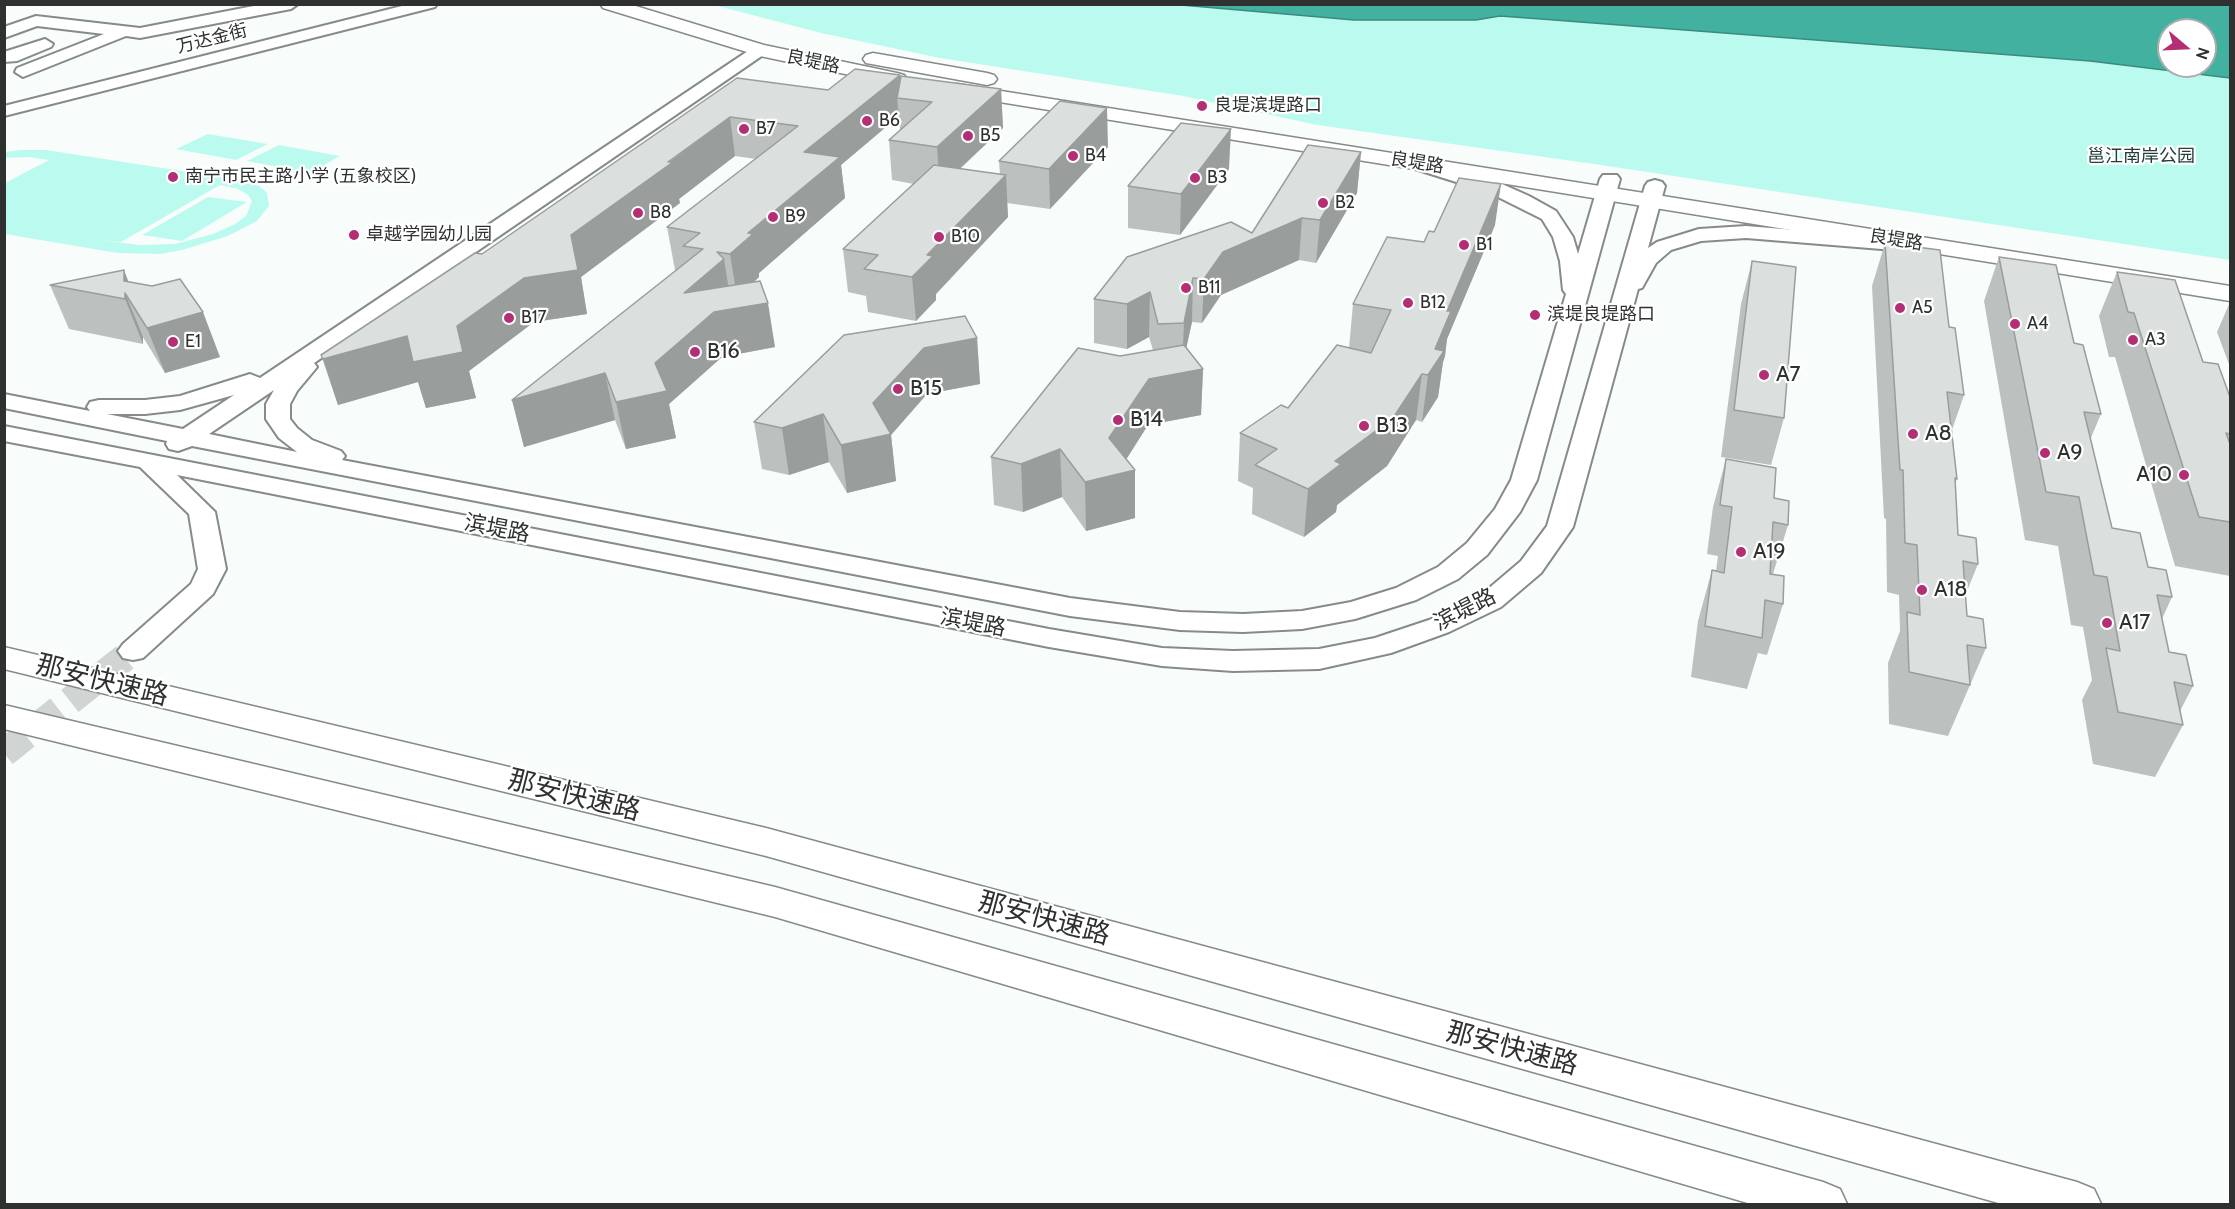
<!DOCTYPE html>
<meta charset="utf-8">
<style>
body{margin:0}
#map{position:relative;width:2235px;height:1209px;overflow:hidden;background:#f8fdfc;font-family:Cabin,sans-serif}
canvas{display:block}
.frame{position:absolute;inset:0;border:6px solid #2f3131;pointer-events:none}
.north{position:absolute;left:2157px;top:18px;width:60px;height:60px;box-sizing:border-box;background:#fff;border:2px solid #acadad;border-radius:50%;rotate:109deg;font-size:16px;font-weight:700;line-height:24px;text-align:center;color:#2f3131}
.north::after{content:'';display:block;margin:auto;width:21px;height:27px;background:#b32e75;clip-path:polygon(50% 0,100% 100%,50% 72%,0 100%)}
</style>
<div id="map">
<canvas width="2235" height="1209"></canvas>
<div class="frame"></div>
<div class="north">N</div>
</div>
<script>
const context = document.querySelector('canvas').getContext('2d');
context.lineJoin = 'round';
function fillPath(path, color) {
  context.fillStyle = color;
  context.fill(path, 'evenodd');
}
function toPath(rows) {
  const path = new Path2D();
  for (const r of rows) {
    path.moveTo(r[0], r[1]);
    for (let i = 2; i < r.length; i += 2) path.lineTo(r[i], r[i + 1]);
  }
  return path;
}
function strokePath(path, color, width, dash) {
  context.strokeStyle = color;
  context.lineWidth = width;
  context.lineCap = dash ? 'butt' : 'round';
  context.setLineDash(dash || []);
  context.stroke(path);
}
function drawText(font, color, halo, rows, align = 'center') {
  context.font = font + ' Cabin,"Noto Sans SC",sans-serif';
  context.lineWidth = 4.5;
  context.setLineDash([]);
  context.textBaseline = 'middle';
  context.strokeStyle = halo;
  context.fillStyle = color;
  for (const [text, x, y, turn = 0] of rows) {
    context.save();
    context.translate(x, y);
    context.rotate((+turn || 0) * Math.PI / 180);
    context.textAlign = isNaN(turn) ? turn : align;
    if (halo) context.strokeText(text, 0, 0);
    context.fillText(text, 0, 0);
    context.restore();
  }
}
const green = toPath([
 [1180,4,1354,20,1476,20,1500,16,2090,61,2230,78,2230,260,1594,164,1317,125,1183,96,940,58,821,33,714,5],
 [208,134,268,144,236,160,176,149],
 [279,145,340,156,310,173,247,161],
 [20,150,46,150,241,180,256,184,263,189,267,193,269,206,257,221,228,236,182,250,160,254,117,253,5,234,5,183,49,160,28,157,5,158,5,152],
 [220,185,238,189,248,195,252,201,246,216,235,224,213,234,175,244,139,245,102,240,121,242],
 [208,197,247,202,182,241,142,235]
]);
const water = toPath([
 [1181,5,2230,5,2230,78,2090,61,1541,19,1500,16,1476,20,1354,20,1181,5],
 [2169,30,2205,30,2205,66,2169,66,2169,30]
]);
const minorTunnel = toPath([
 [4,753,133,651]
]);
const minor = toPath([
 [264,4,298,4,291,9,140,38,126,36,23,77,15,72,17,68,104,34,37,26,4,38,4,27,36,16,140,28,264,4],
 [410,4,437,4,435,7,4,116,4,106,410,4],
 [45,39,53,44,51,47,17,61,4,62,4,52,45,39],
 [760,45,766,47,768,50,766,53,314,363,317,367,297,391,290,404,290,419,297,428,312,440,341,451,345,456,342,460,1070,598,1180,612,1243,614,1302,611,1351,602,1396,588,1438,567,1467,543,1495,509,1511,480,1566,294,1563,290,1560,261,1553,237,1542,219,1488,192,1415,169,1413,165,1415,161,1422,159,1429,161,1502,184,1529,196,1556,211,1573,237,1578,254,1600,179,1603,175,1617,175,1620,179,1537,480,1520,512,1487,555,1458,579,1416,600,1355,619,1302,629,1243,632,1180,630,1070,616,192,446,178,451,169,449,166,444,167,441,4,408,4,394,90,411,87,407,90,402,99,400,145,400,180,396,250,374,260,378,754,47,760,45],
 [274,390,266,404,266,419,279,438,297,452,209,434,274,390],
 [234,395,183,429,107,414,145,414,180,410,234,395],
 [1655,180,1662,182,1665,186,1648,248,1657,242,1699,229,1746,226,1894,238,1901,240,1904,244,1901,248,1894,250,1746,238,1701,241,1671,250,1656,263,1642,288,1638,289,1573,527,1541,573,1501,607,1449,632,1391,653,1319,669,1233,671,1162,666,1049,647,177,475,215,512,226,569,213,594,143,658,133,660,123,658,118,651,123,644,191,584,198,569,189,514,140,467,4,441,4,426,1049,629,1162,648,1233,651,1319,649,1375,638,1429,620,1481,595,1521,561,1547,526,1645,186,1648,182,1655,180]
]);
const major = toPath([
 [600,4,629,4,764,45,897,73,904,75,907,79,904,83,897,85,760,56,603,8,600,4],
 [873,53,987,73,994,75,997,79,994,83,987,85,866,63,863,59,866,55,873,53],
 [957,84,2230,286,2230,301,950,94,947,90,950,86,957,84]
]);
const highway = toPath([
 [4,647,766,828,2077,1182,2094,1189,2101,1204,2002,1204,766,856,4,669,4,647],
 [4,705,775,887,1823,1182,1840,1189,1847,1204,1751,1204,775,917,4,729,4,705]
]);
const wall = toPath([
 [900,75,900,80,1001,89,1003,128,960,169,1000,175,999,161,1108,147,1050,209,1007,203,1008,217,936,294,936,300,916,321,868,312,866,296,848,292,843,249,914,184,892,180,889,140,900,131,899,116,841,165,845,198,759,273,759,277,753,283,775,347,722,357,669,404,676,438,626,449,615,420,524,447,512,400,676,270,675,270,667,227,756,159,735,156,679,199,680,203,581,277,587,314,534,322,469,371,476,398,426,408,418,382,338,405,321,355,482,254,737,78,828,90],
 [1361,152,1357,193,1316,263,1299,260,1221,295,1202,323,1192,322,1186,347,1203,369,1201,415,1148,425,1126,459,1135,470,1135,518,1086,531,1062,497,1023,512,994,505,991,457,1120,356,1153,350,1149,337,1127,349,1094,343,1094,299,1252,233],
 [1229,169,1180,235,1128,228,1128,186],
 [1495,225,1447,339,1445,356,1443,362,1438,397,1422,422,1416,420,1387,466,1337,505,1336,512,1304,537,1252,514,1253,488,1238,481,1240,433,1288,408,1349,348,1353,304,1424,242,1434,232],
 [1885,243,1949,327,1964,395,1952,430,1957,479,1955,484,1958,535,1978,564,1965,596,1967,616,1986,648,1948,736,1889,724,1888,663,1900,631,1899,595,1887,592,1886,519,1884,518,1872,286],
 [1999,257,2074,343,2101,414,2090,440,2112,528,2148,567,2172,597,2162,619,2169,652,2193,686,2180,711,2183,725,2155,777,2093,764,2082,700,2092,680,2083,627,2071,625,2058,546,2025,540,1984,301],
 [1752,261,1784,418,1771,465,1721,457,1741,304],
 [2117,272,2203,362,2230,397,2230,576,2175,566,2115,357,2109,357,2099,316],
 [128,282,220,357,165,373,143,337,143,344,69,329,50,285],
 [2230,302,2230,367,2217,332],
 [977,338,980,384,927,394,891,435,896,481,847,493,829,462,789,475,762,469,754,422],
 [1726,459,1774,498,1788,525,1773,574,1783,604,1767,655,1758,653,1747,689,1691,677,1698,621,1712,570,1716,571,1718,556,1707,554,1713,507]
]);
const shadedWall = toPath([
 [900,75,902,98,897,98,899,116,841,165,845,198,759,273,759,277,737,297,730,254,748,233,804,152],
 [1001,89,1003,128,940,187,937,147],
 [1107,108,1108,147,1050,209,1049,169],
 [730,117,735,156,679,199,680,203,581,277,587,314,534,322,469,371,476,398,426,408,418,382,338,405,323,359,407,336,457,326,524,278,571,235],
 [1231,129,1229,169,1180,235,1181,194],
 [1361,152,1357,193,1316,263,1320,220],
 [1006,175,1008,217,936,294,936,300,916,321,912,277,927,255],
 [1501,184,1495,225,1447,339,1445,356,1443,362,1438,397,1422,422,1428,375,1447,311],
 [1302,218,1299,260,1221,295,1202,323,1204,279,1223,252],
 [724,259,731,303,768,303,775,347,722,357,669,404,676,438,626,449,616,402,655,363,684,293],
 [124,270,141,314,124,281],
 [1193,278,1192,322,1182,368,1184,323],
 [1150,292,1149,337,1127,349,1127,304],
 [125,293,143,337,143,344,125,299],
 [203,312,220,357,165,373,147,328],
 [977,338,980,384,927,394,891,435,896,481,847,493,841,445,873,403,924,348],
 [1203,369,1201,415,1148,425,1117,474,1135,470,1135,518,1086,531,1085,482,1109,438,1149,379],
 [605,373,615,420,524,447,512,400],
 [1422,374,1416,420,1387,466,1337,505,1336,512,1304,537,1308,489],
 [823,414,829,462,789,475,782,428],
 [1060,449,1062,497,1023,512,1021,464]
]);
const building = toPath([
 [855,69,900,75,804,152,840,157,748,233,753,234,730,254,717,252,724,259,684,293,760,281,768,303,714,312,655,363,667,391,616,402,605,373,512,400,703,249,683,246,700,233,667,227,798,126,730,117,668,162,673,162,571,235,578,270,524,278,457,326,463,352,413,362,407,336,323,359,321,355,475,253,482,254,737,78,828,90,855,69],
 [901,76,1001,89,937,147,889,140,932,102,897,98,901,76],
 [1060,101,1107,108,1049,169,999,161,1060,101],
 [1181,123,1231,129,1181,194,1128,186,1181,123],
 [1308,145,1361,152,1320,220,1302,218,1223,252,1204,279,1193,278,1184,323,1158,324,1150,292,1127,304,1094,299,1127,257,1231,222,1252,233,1308,145],
 [934,165,1006,175,927,255,933,256,912,277,864,269,878,255,843,249,934,165],
 [1459,178,1501,184,1447,311,1451,311,1435,349,1444,351,1428,375,1422,374,1393,418,1335,461,1341,464,1308,489,1255,465,1277,449,1240,433,1281,405,1288,408,1337,345,1371,353,1391,310,1353,304,1387,237,1424,242,1429,231,1434,232,1459,178],
 [1885,243,1940,250,1949,327,1955,328,1964,395,1947,392,1957,479,1955,478,1958,535,1976,538,1978,564,1963,561,1967,616,1983,619,1986,648,1967,645,1970,685,1909,672,1907,612,1920,615,1917,545,1905,543,1903,470,1900,470,1885,243],
 [1999,257,2056,265,2074,343,2083,345,2101,414,2084,412,2112,528,2140,533,2148,567,2166,570,2172,597,2157,595,2169,652,2186,655,2193,686,2174,682,2183,725,2118,712,2106,648,2120,651,2107,577,2094,575,2079,497,2046,492,1999,257],
 [1752,261,1796,267,1784,418,1734,410,1752,261],
 [124,270,124,281,152,286,180,279,203,312,147,328,125,293,125,299,50,285,124,270],
 [2117,272,2175,280,2203,362,2218,364,2230,397,2230,434,2226,433,2230,444,2230,522,2199,517,2134,313,2128,312,2117,272],
 [965,316,977,338,924,348,873,403,891,434,841,445,823,414,782,428,754,422,844,335,965,316],
 [1184,345,1203,369,1149,379,1109,438,1135,470,1085,482,1060,449,1021,464,991,457,1078,348,1120,356,1184,345],
 [1726,459,1776,468,1774,498,1789,501,1788,525,1773,522,1770,574,1784,576,1783,604,1765,600,1762,638,1705,626,1712,570,1724,573,1732,507,1720,505,1726,459]
]);
const markers = [
 [1202,106,6,"#b32e75"],
 [867,121,6,"#b32e75"],
 [744,129,6,"#b32e75"],
 [968,136,6,"#b32e75"],
 [1073,156,6,"#b32e75"],
 [173,177,6,"#b32e75"],
 [1195,178,6,"#b32e75"],
 [1323,203,6,"#b32e75"],
 [638,213,6,"#b32e75"],
 [773,217,6,"#b32e75"],
 [354,235,6,"#b32e75"],
 [939,237,6,"#b32e75"],
 [1464,245,6,"#b32e75"],
 [1186,288,6,"#b32e75"],
 [1408,303,6,"#b32e75"],
 [1900,308,6,"#b32e75"],
 [1535,315,6,"#b32e75"],
 [509,318,6,"#b32e75"],
 [2015,324,6,"#b32e75"],
 [2133,340,6,"#b32e75"],
 [173,342,6,"#b32e75"],
 [695,352,6,"#b32e75"],
 [1764,375,6,"#b32e75"],
 [898,389,6,"#b32e75"],
 [1118,420,6,"#b32e75"],
 [1364,426,6,"#b32e75"],
 [1913,434,6,"#b32e75"],
 [2045,453,6,"#b32e75"],
 [2184,475,6,"#b32e75"],
 [1741,552,6,"#b32e75"],
 [1922,590,6,"#b32e75"],
 [2107,623,6,"#b32e75"]
];
const farStreetnames = [
 ["万达金街",212,39,-14],
 ["良堤路",813,62,12],
 ["良堤路",1417,163,9],
 ["良堤路",1896,240,9]
];
const farPoinames = [
 ["良堤滨堤路口",1214,106],
 ["B6",879,121],
 ["B7",756,129],
 ["B5",980,136],
 ["B4",1085,156],
 ["南宁市民主路小学 (五象校区)",185,177],
 ["B3",1207,178],
 ["B2",1335,203],
 ["B8",650,213],
 ["B9",785,217],
 ["卓越学园幼儿园",366,235],
 ["B10",951,237],
 ["B1",1476,245],
 ["B11",1198,288],
 ["B12",1420,303],
 ["A5",1912,308],
 ["滨堤良堤路口",1547,315],
 ["B17",521,318],
 ["A4",2027,324],
 ["A3",2145,340],
 ["E1",185,342]
];
const farParknames = [
 ["邕江南岸公园",2141,157]
];
const poiNames = [
 ["B16",707,352],
 ["A7",1776,375],
 ["B15",910,389],
 ["B14",1130,420],
 ["B13",1376,426],
 ["A8",1925,434],
 ["A9",2057,453],
 ["A10",2172,475,"right"],
 ["A19",1753,552],
 ["A18",1934,590],
 ["A17",2119,623]
];
const streetNames = [
 ["滨堤路",497,529,11],
 ["滨堤路",1465,610,-27],
 ["滨堤路",973,623,11]
];
const nearStreetnames = [
 ["那安快速路",102,681,14],
 ["那安快速路",574,796,14],
 ["那安快速路",1044,919,15],
 ["那安快速路",1512,1049,15]
];
fillPath(green, '#bbfbef');
fillPath(water, '#42b1a0');
strokePath(water, '#3c8b7f', 1.5);
strokePath(minorTunnel, '#d0d4d3', 28, [28, 14]);
strokePath(minor, '#868a89', 4);
strokePath(major, '#868a89', 3);
strokePath(highway, '#868a89', 3);
fillPath(minor, '#fff');
fillPath(major, '#fff');
fillPath(highway, '#fff');
fillPath(wall, '#bcc1c0');
fillPath(shadedWall, '#999d9c');
fillPath(building, '#dbe0df');
strokePath(building, '#999d9c', 1.5);
for (const [x, y, r, color] of markers) {
  const dot = new Path2D();
  dot.arc(x, y, r, 0, 2 * Math.PI);
  context.fillStyle = color;
  context.fill(dot);
  strokePath(dot, '#fff', 2);
}
drawText('18px', '#2f3131', '#fff', farStreetnames);
drawText('18px', '#2f3131', '#fff', farPoinames, 'left');
drawText('18px', '#263e3a', '#fff', farParknames);
drawText('22px', '#2f3131', '#fff', poiNames, 'left');
drawText('22px', '#2f3131', '#fff', streetNames);
drawText('27px', '#2f3131', '#fff', nearStreetnames);
</script>
